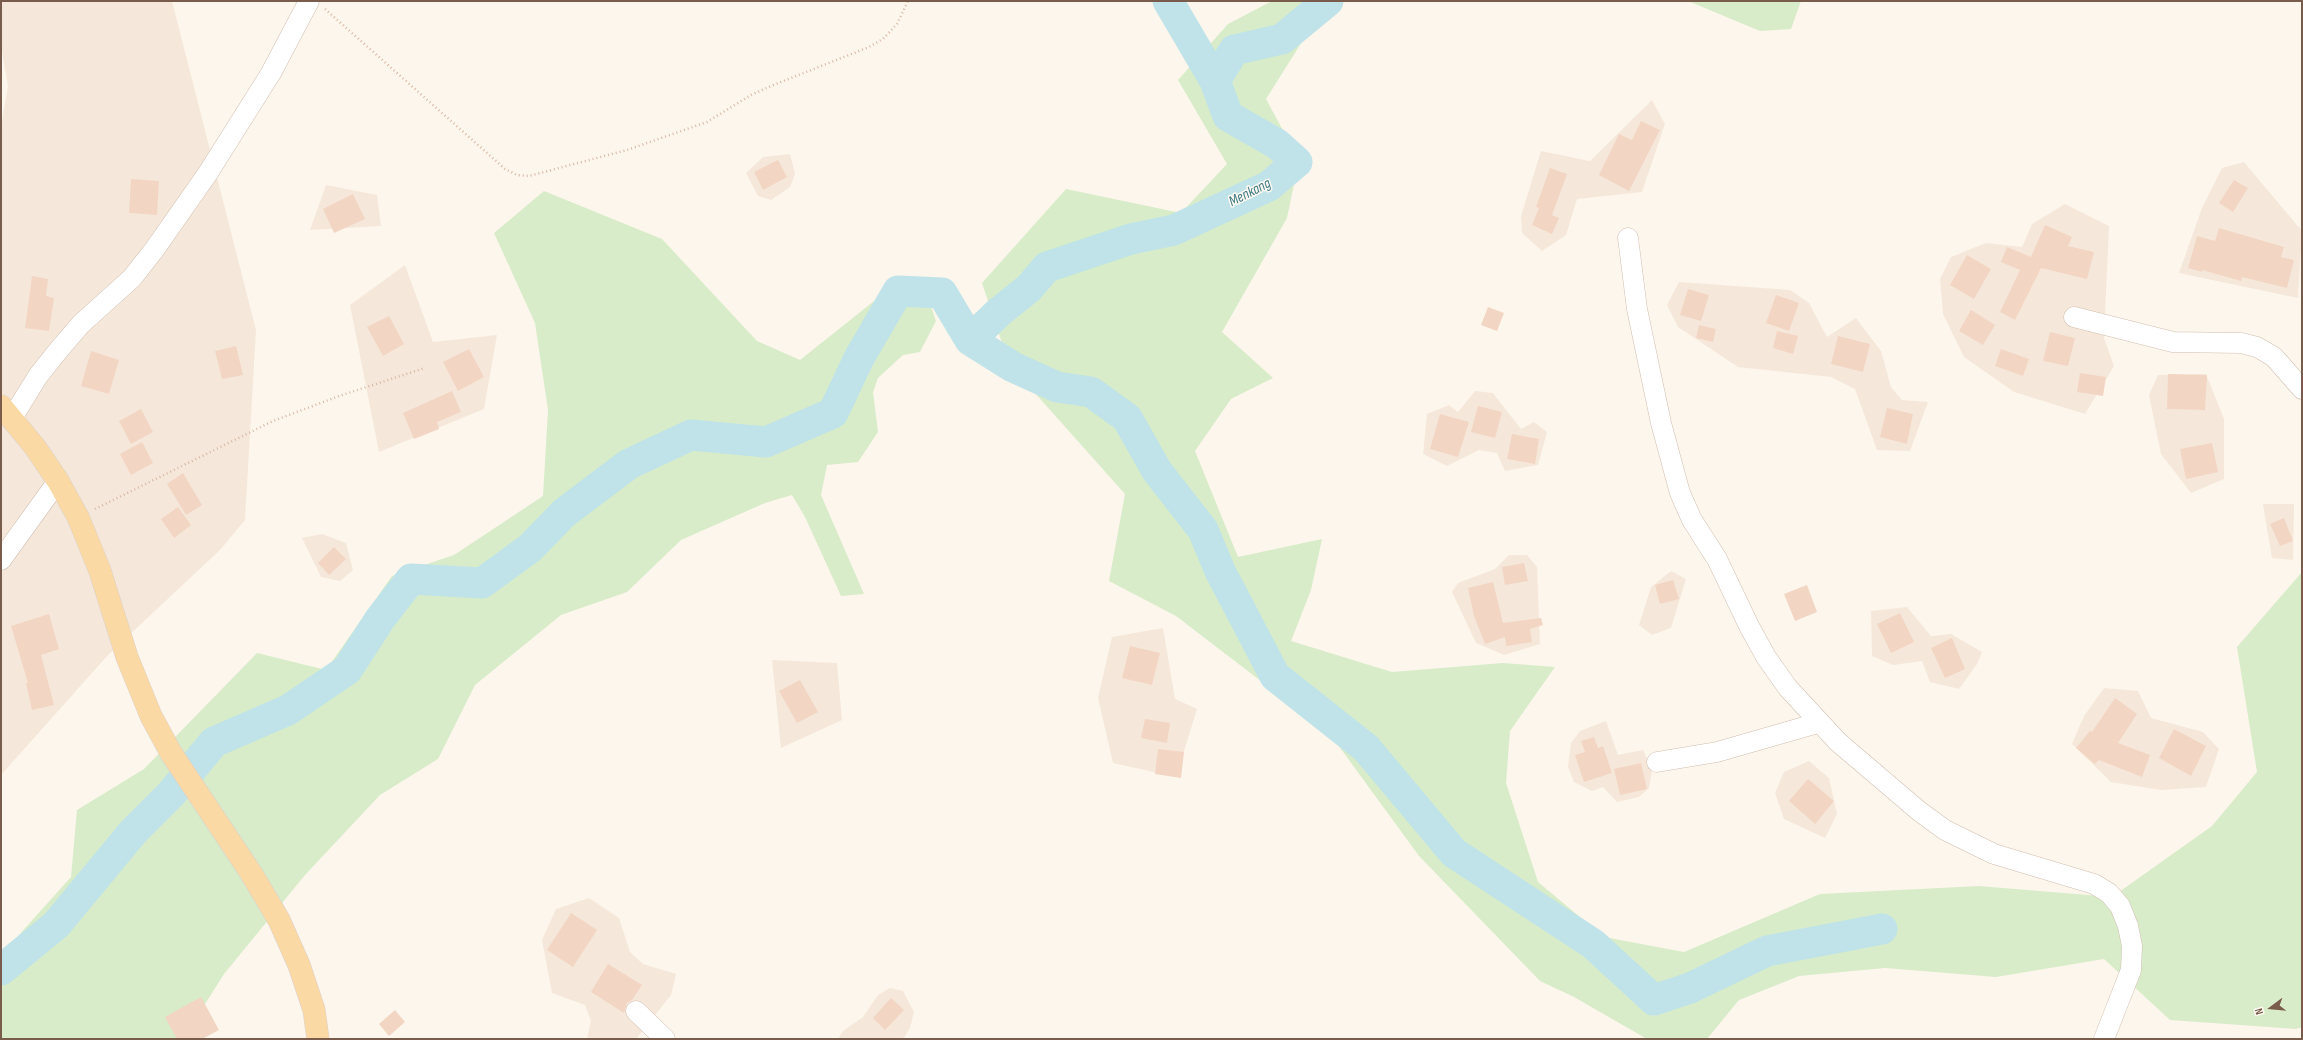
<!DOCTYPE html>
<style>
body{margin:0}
#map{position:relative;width:2303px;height:1040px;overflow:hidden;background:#fdf6ec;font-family:"Sofia Sans Condensed",sans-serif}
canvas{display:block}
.frame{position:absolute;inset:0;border:2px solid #7a5c4d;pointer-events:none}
.north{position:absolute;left:2251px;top:988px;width:40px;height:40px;-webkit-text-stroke:3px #fffaf3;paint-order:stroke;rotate:254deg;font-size:11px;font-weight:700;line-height:16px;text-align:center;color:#7a5c4d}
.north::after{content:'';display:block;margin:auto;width:14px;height:18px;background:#7a5c4d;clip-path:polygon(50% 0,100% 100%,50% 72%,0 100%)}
</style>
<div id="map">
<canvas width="2303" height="1040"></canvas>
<div class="frame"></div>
<div class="north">N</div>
</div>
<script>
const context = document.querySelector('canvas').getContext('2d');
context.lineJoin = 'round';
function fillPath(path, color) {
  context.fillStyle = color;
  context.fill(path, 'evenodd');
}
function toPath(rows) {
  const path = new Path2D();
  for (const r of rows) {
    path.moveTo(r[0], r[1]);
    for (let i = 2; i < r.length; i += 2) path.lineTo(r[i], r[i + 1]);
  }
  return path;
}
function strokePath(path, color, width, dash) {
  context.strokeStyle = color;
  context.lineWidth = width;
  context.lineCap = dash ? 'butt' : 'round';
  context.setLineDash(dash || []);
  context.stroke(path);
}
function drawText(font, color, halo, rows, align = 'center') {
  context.font = font + ' "Sofia Sans Condensed",sans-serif';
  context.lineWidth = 3;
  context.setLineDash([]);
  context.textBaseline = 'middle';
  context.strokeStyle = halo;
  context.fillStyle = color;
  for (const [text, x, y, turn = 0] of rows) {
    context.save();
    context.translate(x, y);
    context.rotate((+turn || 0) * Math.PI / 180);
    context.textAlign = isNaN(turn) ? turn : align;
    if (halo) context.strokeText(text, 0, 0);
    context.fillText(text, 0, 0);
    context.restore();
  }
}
const residential = toPath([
 [1,1,172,1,256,330,245,520,221,549,108,655,1,775,1,127,8,86,1,46],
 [1652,100,1665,124,1642,192,1577,199,1566,235,1542,251,1522,233,1521,216,1541,151,1590,161],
 [790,154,795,174,790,187,771,200,758,196,746,173,763,157],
 [2244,162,2302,231,2298,298,2179,273,2202,208,2222,168],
 [326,185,377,195,381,226,310,230],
 [2065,204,2109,226,2104,338,2114,366,2085,414,2014,392,1964,357,1943,314,1940,279,1951,257,1986,243,2022,247,2032,224],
 [405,265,433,342,497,335,484,409,379,452,350,305],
 [1679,282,1790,290,1809,303,1827,337,1856,318,1881,351,1891,387,1902,400,1928,402,1910,451,1877,450,1855,389,1831,377,1738,367,1678,327,1667,305],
 [2206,374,2224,419,2224,479,2191,493,2161,454,2149,395,2158,375],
 [1475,391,1493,393,1521,429,1534,422,1547,432,1538,465,1505,471,1497,453,1479,450,1447,466,1423,454,1427,414,1449,405,1458,412],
 [2263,504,2294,504,2293,560,2272,558],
 [322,534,346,543,353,570,340,581,321,577,302,538],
 [1509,555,1527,555,1537,567,1540,644,1504,655,1476,643,1452,592,1458,583,1495,569],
 [1671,571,1686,579,1671,628,1652,635,1639,625,1651,587],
 [1907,607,1931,636,1951,634,1982,652,1977,664,1959,689,1930,682,1922,661,1893,665,1872,656,1871,611],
 [1163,628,1175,699,1197,709,1176,777,1113,763,1098,698,1112,637],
 [772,660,837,663,842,720,781,748],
 [2104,688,2138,691,2151,718,2203,732,2219,749,2206,787,2161,790,2111,782,2072,744,2084,716],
 [1606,721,1618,755,1643,750,1652,771,1649,788,1639,797,1617,802,1603,787,1592,791,1574,782,1568,767,1571,743,1580,731],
 [1809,761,1829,778,1837,814,1825,838,1784,819,1775,793,1784,772],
 [589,898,619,918,630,952,643,964,676,974,671,995,636,1039,587,1039,591,1021,585,1005,552,993,542,940,556,909],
 [890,988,903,991,914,1012,910,1028,903,1039,838,1039,843,1031,863,1017,878,995]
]);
const green = toPath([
 [1272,1,1338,1,1305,37,1266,99,1299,160,1287,218,1222,332,1273,378,1231,399,1195,451,1238,557,1322,539,1311,590,1291,641,1392,672,1503,663,1555,667,1510,731,1506,783,1538,882,1604,937,1684,952,1820,894,1979,886,2112,897,2212,826,2257,772,2237,647,2302,572,2302,1027,2296,1029,2170,1020,2104,959,1996,977,1885,968,1799,976,1739,1000,1707,1039,1647,1039,1574,997,1540,981,1419,856,1330,734,1176,616,1109,581,1125,494,1009,364,982,283,1066,189,1181,213,1227,164,1178,80,1228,24],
 [1688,1,1801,1,1791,29,1760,31],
 [544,191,662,239,757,341,800,360,874,301,925,288,936,321,920,352,903,355,878,378,873,392,878,432,858,462,827,465,821,495,864,594,841,596,805,517,792,495,765,503,681,540,627,592,561,615,475,685,438,759,380,795,305,875,224,974,183,1039,1,1039,1,955,71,877,77,810,144,769,257,653,326,670,392,576,454,555,543,496,548,410,535,323,494,233]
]);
const river = toPath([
 [1168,1,1215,81],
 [970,340,998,313,1029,288,1047,267,1131,239,1174,230,1269,186,1297,162,1277,144,1228,116,1215,81,1234,50,1282,39,1328,1],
 [1,970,56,925,133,832,171,794,214,742,288,710,347,670,380,619,411,579,482,583,530,548,564,513,629,464,691,435,766,442,833,413,859,358,898,291,942,293,970,340,1013,367,1057,387,1091,392,1127,418,1157,471,1203,530,1220,571,1275,676,1366,748,1454,853,1593,944,1654,1000,1690,988,1767,951,1882,929]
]);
const building = toPath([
 [1641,121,1660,130,1629,191,1599,175,1619,134,1632,140],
 [778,160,787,177,763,190,754,172],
 [1550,168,1567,174,1552,215,1559,218,1552,234,1532,225,1539,208,1536,207],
 [131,179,159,181,157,215,129,213],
 [2234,180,2248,188,2233,212,2219,203],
 [353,194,365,219,334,233,323,209],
 [2045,225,2072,237,2068,246,2094,252,2087,279,2041,268,2015,320,2000,312,2020,270,2001,262,2007,247,2031,257],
 [2219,228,2284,247,2281,257,2294,260,2287,288,2242,277,2241,281,2202,270,2202,272,2188,268,2197,236,2215,241],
 [1967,255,1991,269,1974,299,1950,285],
 [32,276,48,279,46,296,54,298,49,331,25,328],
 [1688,289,1709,295,1701,321,1680,315],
 [1776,295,1799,303,1789,331,1766,323],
 [1488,307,1504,313,1497,331,1481,325],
 [1971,310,1995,325,1983,345,1959,331],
 [389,316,404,344,383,356,367,327],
 [1699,325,1716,329,1713,342,1696,338],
 [1777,331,1798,336,1793,354,1773,348],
 [2050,332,2075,338,2068,366,2043,361],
 [1838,336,1870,344,1863,372,1831,364],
 [236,346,243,375,222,379,215,351],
 [469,349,484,377,458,391,443,362],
 [2001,349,2029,359,2023,376,1995,366],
 [91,351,119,360,109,394,81,386],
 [2080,373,2106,377,2103,396,2077,392],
 [2168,374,2207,375,2205,410,2167,409],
 [452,391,461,412,437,422,439,429,414,439,403,413],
 [1478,406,1502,412,1495,438,1471,432],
 [1887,408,1913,414,1907,444,1880,437],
 [141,409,153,432,131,444,119,421],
 [1440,414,1469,422,1458,457,1430,449],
 [1512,434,1539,439,1535,464,1507,459],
 [142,442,153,463,131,475,120,454],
 [2212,443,2218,472,2186,479,2180,449],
 [183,473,202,505,186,515,167,484],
 [178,507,191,525,174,538,161,519],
 [2284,518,2293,541,2280,546,2270,524],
 [334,547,346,559,329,575,318,563],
 [1524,563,1528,581,1505,585,1502,567],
 [1673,580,1679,599,1660,604,1655,585],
 [1493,582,1503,623,1541,618,1543,625,1530,629,1532,642,1506,646,1505,637,1485,644,1474,616,1468,588],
 [1807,585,1817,612,1795,621,1784,594],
 [1900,613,1914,642,1891,653,1877,624],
 [49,614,59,649,41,655,54,705,32,710,26,683,28,683,11,626],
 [1952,638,1965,669,1945,678,1931,648],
 [1130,646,1160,653,1152,685,1122,678],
 [800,680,818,712,797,723,779,691],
 [2115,698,2137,714,2118,743,2150,755,2142,777,2099,760,2095,764,2076,748,2090,731,2092,732],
 [1145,719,1170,723,1167,743,1141,738],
 [2174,729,2206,746,2191,776,2159,758],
 [1594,737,1598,748,1603,746,1612,773,1584,782,1575,755,1585,752,1581,741],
 [1158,749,1184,752,1181,778,1155,774],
 [1641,763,1647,789,1620,795,1614,769],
 [1808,779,1834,801,1815,824,1789,801],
 [571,913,597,930,573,967,547,950],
 [608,964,642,985,632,1000,627,1003,624,1013,591,992],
 [201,997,219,1030,202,1039,177,1039,165,1017],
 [891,998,904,1010,885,1030,873,1018],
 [395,1010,405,1022,389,1036,379,1024]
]);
const path = toPath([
 [325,9,505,169,517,175,529,176,627,150,707,122,751,95,771,86,869,47,883,39,897,24,908,1],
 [95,509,273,421,339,396,425,368]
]);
const minor = toPath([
 [1628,238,1637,309,1661,423,1680,493,1692,520,1717,559,1749,626,1766,657,1788,688,1838,742,1919,811,1945,830,1994,854,2094,884,2109,893,2120,906,2128,926,2132,946,2131,970,2104,1039],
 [2074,317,2173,342,2241,343,2257,347,2274,357,2302,389],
 [12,418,38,376,57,352,81,324,132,278,154,250,208,173,271,73,309,1],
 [1,560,58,481],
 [1657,762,1717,752,1818,723],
 [636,1011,665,1039]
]);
const major = toPath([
 [1,406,35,447,58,481,78,517,100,571,127,657,151,716,171,753,251,873,279,920,299,965,314,1010,318,1039]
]);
const waterNames = [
 ["Menkang",1250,193,-27]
];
fillPath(residential, '#f5e8da');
fillPath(green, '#d8ecc9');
strokePath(river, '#bfe3e8', 31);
fillPath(building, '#f3d5c3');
strokePath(minor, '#d1beb0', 21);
strokePath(major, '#dad1cd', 23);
strokePath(path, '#d9b8a5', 2.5, [1, 3]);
strokePath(minor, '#fff', 20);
strokePath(major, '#fbd9a5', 22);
drawText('italic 15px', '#437c86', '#fffaf3', waterNames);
</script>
